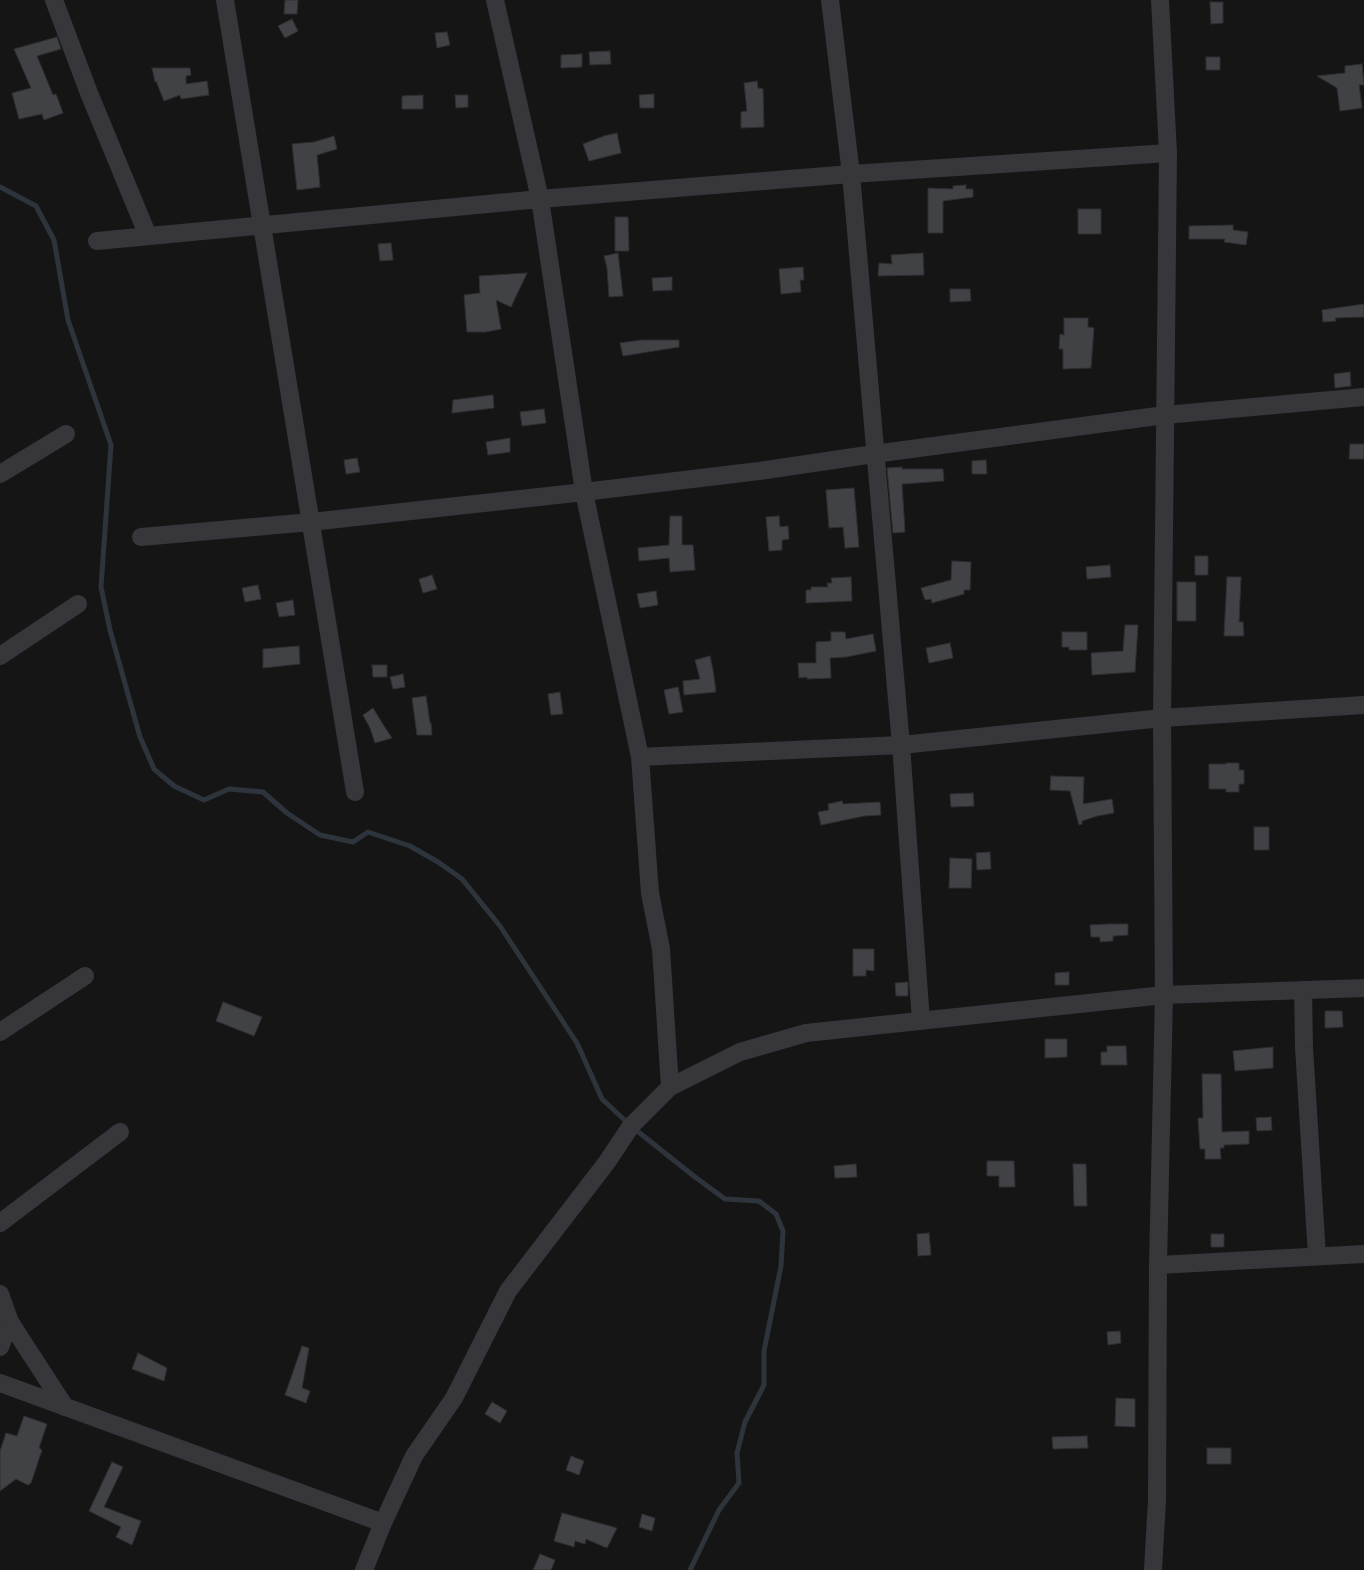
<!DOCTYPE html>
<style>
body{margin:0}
canvas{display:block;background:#151516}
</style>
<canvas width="1364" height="1570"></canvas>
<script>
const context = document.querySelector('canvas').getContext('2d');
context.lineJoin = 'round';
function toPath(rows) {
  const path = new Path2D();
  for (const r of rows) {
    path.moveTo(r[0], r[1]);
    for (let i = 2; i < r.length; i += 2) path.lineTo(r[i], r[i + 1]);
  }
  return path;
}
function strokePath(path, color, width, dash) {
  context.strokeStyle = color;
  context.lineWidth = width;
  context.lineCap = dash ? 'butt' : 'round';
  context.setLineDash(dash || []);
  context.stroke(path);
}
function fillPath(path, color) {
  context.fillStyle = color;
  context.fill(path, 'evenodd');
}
const stream = toPath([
 [0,187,36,206,54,240,68,320,111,445,101,587,110,630,140,737,154,769,174,786,204,800,229,789,263,792,287,813,320,835,353,842,368,832,410,846,438,862,462,879,500,926,577,1043,602,1099,631,1126,695,1177,725,1199,759,1201,776,1214,783,1231,781,1266,764,1351,764,1385,745,1422,737,1453,739,1483,719,1510,690,1570]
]);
const building = toPath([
 [285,0,298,0,297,14,284,14,285,0],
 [1210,2,1223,2,1223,23,1211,24,1210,2],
 [292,19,298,31,285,38,278,26,292,19],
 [447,32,450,45,437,48,435,33,447,32],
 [57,37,61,49,37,56,53,95,56,94,63,113,44,120,42,114,19,119,12,93,31,88,14,49,57,37],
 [610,51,611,64,590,65,589,52,610,51],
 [582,54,582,67,561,68,561,55,582,54],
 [1206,57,1220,57,1220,70,1206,70,1206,57],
 [1362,64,1364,85,1359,85,1362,108,1340,111,1337,88,1317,76,1345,73,1345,66,1362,64],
 [152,68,190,68,191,75,186,76,186,84,207,81,209,95,181,99,180,95,164,101,156,81,155,82,152,68],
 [757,81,758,88,763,89,764,127,741,128,741,112,747,111,744,83,757,81],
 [654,94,654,108,640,108,639,95,654,94],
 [423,95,423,109,402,109,402,96,423,95],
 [455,95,468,95,468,107,456,108,455,95],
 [617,133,621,153,589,161,583,144,604,136,617,133],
 [334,136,337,149,317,155,320,187,297,190,292,144,314,142,334,136],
 [966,185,966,189,973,189,973,197,943,201,943,233,928,233,928,188,953,189,953,186,966,185],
 [1078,209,1101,209,1101,234,1078,234,1078,209],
 [615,217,628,217,629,251,615,251,615,217],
 [1233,225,1233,230,1248,232,1246,245,1224,242,1225,239,1189,239,1189,226,1233,225],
 [391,243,393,260,380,261,378,244,391,243],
 [618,253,623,296,609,297,607,268,604,256,618,253],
 [923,253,924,275,878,276,879,263,892,264,891,255,923,253],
 [803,267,804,280,800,280,801,292,781,294,779,269,803,267],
 [527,273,511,307,496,300,501,329,485,332,467,332,464,295,480,293,479,276,527,273],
 [672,277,672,290,653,291,652,278,672,277],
 [950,289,970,289,971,301,950,302,950,289],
 [1364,304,1364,317,1335,318,1336,321,1323,322,1322,310,1364,304],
 [1064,318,1088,318,1088,327,1094,328,1091,368,1063,369,1063,349,1059,349,1060,334,1064,335,1064,318],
 [642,340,679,340,679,347,623,356,620,343,642,340],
 [1350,372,1351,386,1335,388,1334,374,1350,372],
 [493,395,494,408,452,413,453,400,493,395],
 [544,409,546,423,522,426,520,412,544,409],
 [510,438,510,452,488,455,486,442,510,438],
 [1350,444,1364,444,1364,459,1349,459,1350,444],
 [357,458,360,472,346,474,344,460,357,458],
 [986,460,987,474,972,474,972,461,986,460],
 [902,467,902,469,943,469,944,481,902,484,905,532,893,533,887,468,902,467],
 [854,488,859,547,845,548,843,527,829,528,826,490,854,488],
 [670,516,682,516,682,545,693,545,695,570,670,572,669,558,639,561,638,548,669,545,670,516],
 [779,516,780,527,788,526,789,539,782,540,782,550,769,551,766,517,779,516],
 [1195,556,1208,556,1208,575,1195,575,1195,556],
 [952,561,971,562,970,590,964,590,964,594,932,603,931,599,925,600,921,588,951,580,952,561],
 [1110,565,1111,577,1087,579,1086,567,1110,565],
 [432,575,437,589,423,593,419,579,432,575],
 [851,577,852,601,806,603,806,590,811,590,811,587,828,587,827,583,832,583,831,578,851,577],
 [1227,577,1241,577,1239,622,1243,622,1244,636,1224,636,1227,577],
 [1177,582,1196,582,1196,621,1177,621,1177,582],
 [258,585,261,599,245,602,242,588,258,585],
 [656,591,658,605,640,608,637,594,656,591],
 [293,600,295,615,279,617,276,603,293,600],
 [1125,625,1138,625,1135,672,1092,675,1091,653,1123,651,1125,625],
 [831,632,845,632,846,639,873,634,876,651,846,657,830,658,831,678,807,679,807,677,799,678,798,663,816,663,816,642,831,641,831,632],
 [1062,632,1087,632,1087,650,1069,650,1069,647,1062,647,1062,632],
 [950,643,953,658,929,663,926,648,950,643],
 [299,646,300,664,263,668,263,649,299,646],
 [710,656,713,670,716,692,684,695,683,681,700,679,695,660,710,656],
 [372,665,387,665,387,677,373,677,372,665],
 [403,674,405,687,393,689,390,677,403,674],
 [678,687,683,712,669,714,664,690,678,687],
 [560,692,563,714,551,715,548,694,560,692],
 [426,696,430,723,431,723,432,735,417,735,412,698,426,696],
 [373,708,384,726,392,738,375,743,370,728,363,715,373,708],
 [1226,763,1239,763,1239,770,1244,770,1244,784,1239,784,1239,792,1226,792,1226,789,1209,789,1209,764,1226,764,1226,763],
 [1051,776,1084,777,1083,804,1112,799,1114,813,1097,816,1082,821,1082,824,1079,825,1070,791,1050,790,1051,776],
 [973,793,974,806,951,807,950,794,973,793],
 [842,801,843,804,880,802,881,815,864,816,821,825,818,812,829,810,828,804,842,801],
 [1254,827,1269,827,1269,850,1254,850,1254,827],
 [990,852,991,869,977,870,976,853,990,852],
 [950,858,972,859,971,888,949,888,950,858],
 [1109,924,1128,924,1128,935,1113,936,1113,941,1100,942,1100,937,1091,937,1090,925,1109,924],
 [853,949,874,949,874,971,866,970,866,976,853,976,853,949],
 [1069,972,1069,985,1055,985,1055,973,1069,972],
 [908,982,908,996,896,996,895,983,908,982],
 [223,1002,262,1017,254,1036,216,1021,223,1002],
 [1325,1011,1342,1011,1343,1027,1325,1028,1325,1011],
 [1045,1039,1067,1039,1067,1057,1045,1058,1045,1039],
 [1107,1046,1126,1046,1127,1065,1101,1065,1101,1052,1107,1052,1107,1046],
 [1273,1047,1273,1068,1235,1071,1233,1051,1273,1047],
 [1202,1074,1221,1074,1222,1132,1249,1131,1249,1144,1224,1145,1224,1148,1220,1148,1221,1159,1205,1159,1205,1149,1200,1149,1198,1118,1203,1118,1202,1074],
 [1271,1117,1272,1130,1257,1131,1256,1118,1271,1117],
 [987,1161,1014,1161,1015,1187,999,1187,999,1176,987,1176,987,1161],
 [856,1164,857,1177,835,1178,834,1166,856,1164],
 [1073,1164,1086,1164,1087,1206,1074,1206,1073,1164],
 [929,1233,931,1255,918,1256,917,1234,929,1233],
 [1211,1234,1224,1234,1224,1247,1211,1247,1211,1234],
 [1120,1331,1121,1343,1108,1345,1107,1332,1120,1331],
 [302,1346,309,1348,302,1388,310,1391,306,1403,285,1395,302,1346],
 [138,1353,167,1368,164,1381,132,1369,138,1353],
 [1116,1398,1135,1399,1135,1427,1115,1426,1116,1398],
 [492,1402,507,1411,500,1423,485,1414,492,1402],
 [24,1416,47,1424,39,1448,42,1450,31,1483,28,1485,16,1479,0,1491,0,1451,6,1433,17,1436,24,1416],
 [1087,1436,1088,1448,1053,1449,1052,1437,1087,1436],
 [1207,1448,1231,1448,1231,1464,1207,1464,1207,1448],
 [571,1456,584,1461,579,1475,566,1470,571,1456],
 [112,1462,123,1467,104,1507,141,1521,132,1545,116,1537,121,1527,89,1511,112,1462],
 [562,1513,617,1528,607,1548,586,1539,585,1544,575,1541,574,1547,554,1541,562,1513],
 [642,1514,655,1518,652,1531,639,1527,642,1514],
 [540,1554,555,1560,551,1570,533,1570,540,1554]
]);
const minor = toPath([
 [54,0,89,93,148,236],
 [225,0,355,792],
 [495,0,540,199,584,492,640,757,650,893,661,949,670,1087],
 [830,0,851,174,901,745,921,1021],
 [97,241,540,199,851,174,1168,153],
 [0,474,66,434],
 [141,537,311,522,584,492,759,471,874,454,1165,415,1364,397],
 [0,656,78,604],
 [640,757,901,745,1162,718,1364,705],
 [1303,990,1304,1047,1317,1256],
 [0,1032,85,976],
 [0,1223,120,1132],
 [1158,1265,1364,1254],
 [0,1294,10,1322,65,1407],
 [0,1347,10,1322],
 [0,1383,383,1523],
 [364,1570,383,1523,414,1456,454,1398,508,1291,607,1162,631,1126,670,1087,740,1052,806,1033,1164,995,1364,988],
 [1153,1570,1157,1500,1158,1265,1164,995,1162,718,1168,153,1160,0]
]);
strokePath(stream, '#2d343b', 5);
fillPath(building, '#414246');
strokePath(building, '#2f2f32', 1);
strokePath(minor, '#36363b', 18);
</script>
